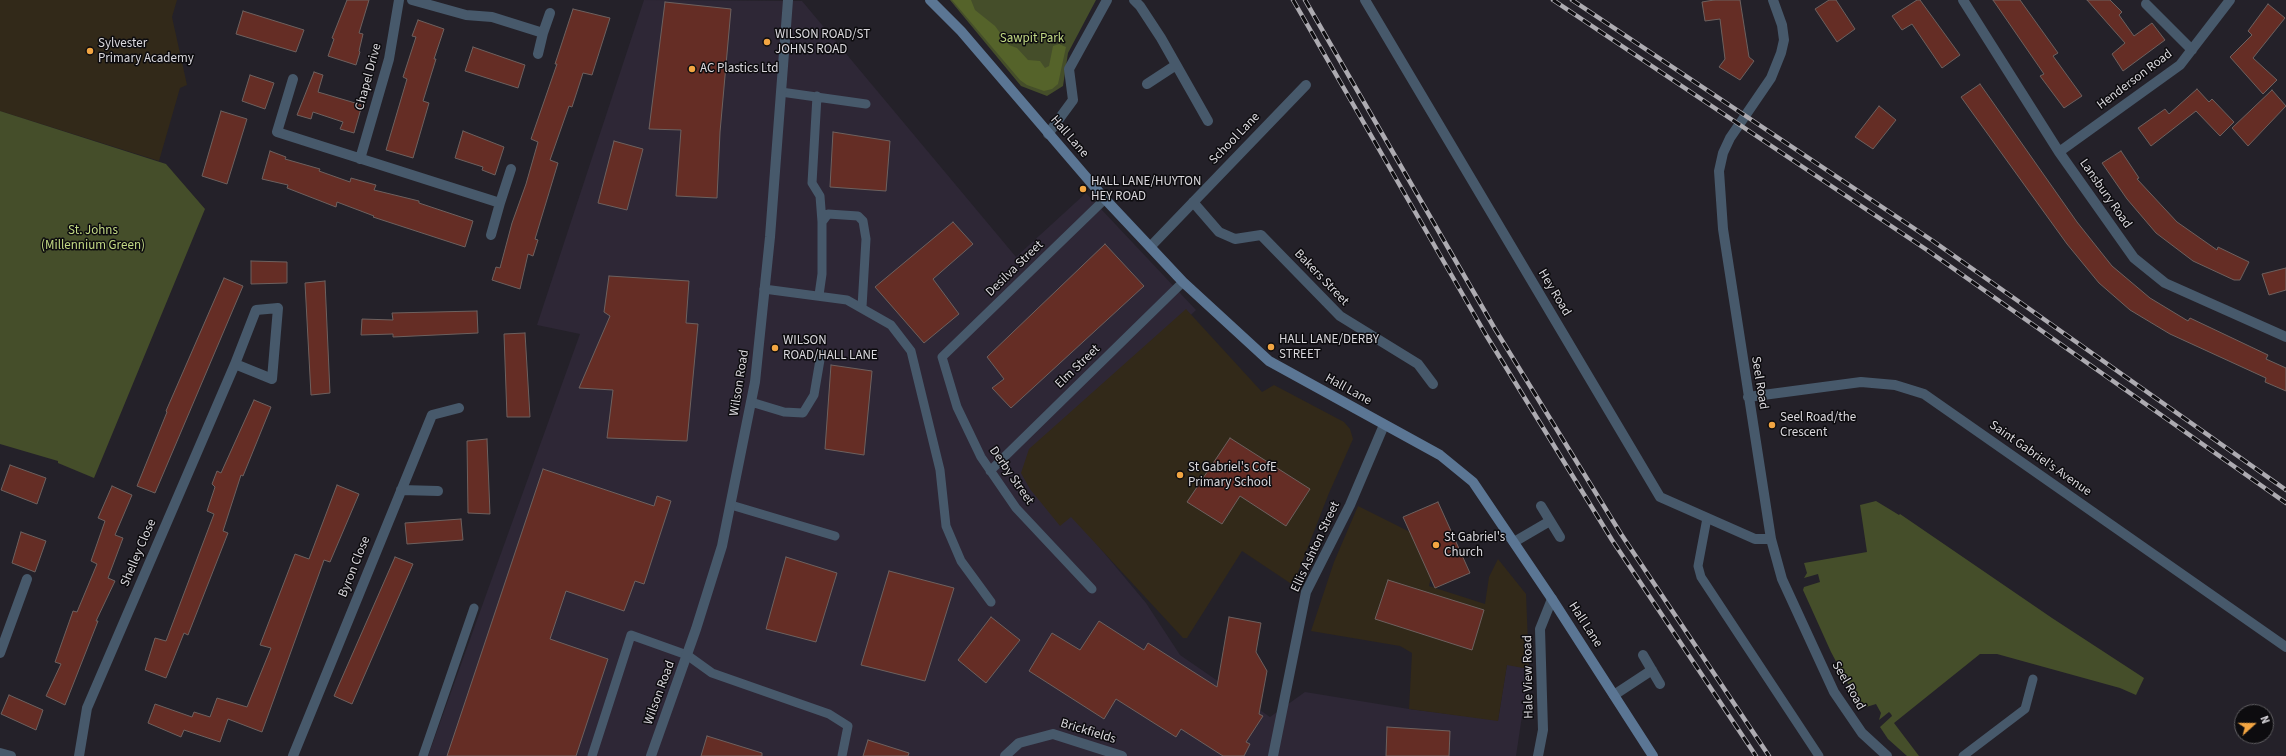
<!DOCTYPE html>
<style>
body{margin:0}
#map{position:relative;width:2286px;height:756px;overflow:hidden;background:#242129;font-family:"Source Sans 3",sans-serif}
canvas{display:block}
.north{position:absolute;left:2234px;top:704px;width:40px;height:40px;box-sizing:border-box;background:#0d0c0f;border:1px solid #5f5e61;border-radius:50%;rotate:69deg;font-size:11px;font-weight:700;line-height:16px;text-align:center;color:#dad8dd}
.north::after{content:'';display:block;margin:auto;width:14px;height:18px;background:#f2a542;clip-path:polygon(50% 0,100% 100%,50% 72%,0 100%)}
</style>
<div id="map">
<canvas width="2286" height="756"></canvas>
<div class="north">N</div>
</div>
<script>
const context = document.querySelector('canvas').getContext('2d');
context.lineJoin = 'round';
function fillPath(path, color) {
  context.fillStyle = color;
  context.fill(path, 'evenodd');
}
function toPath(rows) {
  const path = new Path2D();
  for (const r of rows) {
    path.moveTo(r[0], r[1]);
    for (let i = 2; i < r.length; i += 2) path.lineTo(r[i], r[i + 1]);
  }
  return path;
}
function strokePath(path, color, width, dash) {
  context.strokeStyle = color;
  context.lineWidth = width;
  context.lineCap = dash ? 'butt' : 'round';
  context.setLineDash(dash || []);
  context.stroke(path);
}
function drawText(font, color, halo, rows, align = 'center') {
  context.font = font + ' "Source Sans 3",sans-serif';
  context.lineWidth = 3;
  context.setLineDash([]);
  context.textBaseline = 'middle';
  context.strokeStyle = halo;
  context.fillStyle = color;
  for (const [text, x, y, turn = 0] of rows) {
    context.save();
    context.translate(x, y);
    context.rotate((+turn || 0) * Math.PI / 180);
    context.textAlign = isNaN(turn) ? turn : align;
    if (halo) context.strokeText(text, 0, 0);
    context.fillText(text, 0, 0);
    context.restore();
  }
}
const industrial = toPath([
 [644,0,802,1,1016,257,1086,193,1196,310,1033,468,1146,603,1180,655,1270,717,1305,692,1409,709,1498,720,1507,664,1529,669,1516,756,428,756,580,334,537,325]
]);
const education = toPath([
 [0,0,177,0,172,17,187,85,180,88,159,161,0,111],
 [1186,309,1262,392,1274,385,1344,422,1350,429,1353,439,1329,493,1293,585,1242,551,1187,638,1183,638,1071,517,1060,526,1030,489,1021,473,1029,449],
 [1358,506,1410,532,1431,577,1429,586,1485,604,1489,577,1498,559,1526,594,1529,669,1507,665,1498,721,1409,709,1412,653,1400,646,1311,631,1334,562]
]);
const green = toPath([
 [950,0,1096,0,1068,53,1063,86,1047,96,1021,86],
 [0,111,166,164,205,209,94,478,58,463,58,461,0,444],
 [1876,501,1899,515,1900,514,2052,618,2144,678,2136,695,2120,688,1997,654,1980,654,1894,723,1919,756,1907,756,1888,739,1880,727,1892,716,1891,714,1889,712,1879,720,1881,713,1876,704,1863,708,1856,699,1831,652,1803,590,1804,587,1820,582,1818,574,1804,578,1807,573,1804,563,1867,552,1860,505]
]);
const forest = toPath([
 [952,0,971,0,975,10,995,26,1009,45,1017,48,1028,60,1040,61,1045,68,1049,66,1053,46,1059,44,1066,47,1058,84,1052,89,1044,91,1027,85,1020,80]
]);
const building = toPath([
 [347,0,369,0,359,33,363,34,359,51,360,52,356,65,328,56,334,39,332,38,347,0],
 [1714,0,1740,0,1749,57,1754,61,1740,80,1719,67,1725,59,1720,19,1705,21,1702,2,1714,0],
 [1829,0,1836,0,1855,29,1837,42,1815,9,1829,0],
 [1917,0,1920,0,1960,55,1942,68,1912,24,1902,30,1892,16,1917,0],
 [1993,0,2020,0,2058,53,2053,56,2082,96,2064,108,2040,76,2044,74,1993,0],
 [2087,0,2110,0,2122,12,2119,15,2134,36,2152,23,2165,40,2123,71,2112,54,2125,43,2087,0],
 [665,2,731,9,720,132,717,198,676,196,681,130,649,129,665,2],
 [2268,4,2285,18,2253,58,2277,80,2263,94,2230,57,2252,35,2248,31,2268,4],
 [573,9,610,18,592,75,583,73,572,107,569,106,550,160,558,163,535,239,538,240,533,256,528,254,520,289,492,280,496,267,500,268,512,223,526,184,538,142,531,139,557,64,555,64,573,9],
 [243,11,304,30,296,52,236,34,243,11],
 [418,20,444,29,434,59,436,59,423,101,429,103,413,158,386,150,407,79,403,77,416,37,412,36,418,20],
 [473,47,525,65,518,88,465,71,473,47],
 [314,72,323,75,318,92,362,105,354,133,340,129,343,122,313,112,311,119,297,115,314,72],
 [250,75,274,83,265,109,242,101,250,75],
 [1980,84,2077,222,2112,266,2150,298,2188,321,2190,318,2268,355,2266,359,2286,368,2286,391,2265,382,2266,378,2170,334,2130,310,2099,283,2067,244,1961,97,1980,84],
 [2197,89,2209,102,2212,99,2234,122,2220,136,2196,111,2151,146,2138,128,2165,109,2169,114,2197,89],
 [2272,90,2286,106,2248,146,2232,128,2272,90],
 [1879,106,1896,120,1873,149,1855,137,1879,106],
 [221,111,247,119,227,184,202,176,221,111],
 [463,131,504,147,495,175,482,170,483,167,455,158,463,131],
 [833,132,890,141,886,191,830,187,833,132],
 [614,141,643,149,627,210,598,203,614,141],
 [270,151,286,157,285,159,320,169,319,171,350,182,351,178,376,185,374,190,419,201,419,203,473,221,465,247,373,217,374,216,337,202,336,207,287,188,288,185,262,179,270,151],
 [2121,151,2139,178,2137,179,2177,222,2217,250,2218,247,2249,262,2240,280,2234,280,2193,261,2156,233,2127,199,2102,163,2121,151],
 [953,222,973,244,933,279,959,314,924,343,875,287,953,222],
 [1105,244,1144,286,1011,408,992,388,1004,379,987,357,1105,244],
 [251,261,287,262,287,283,251,284,251,261],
 [2286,268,2286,290,2269,295,2262,274,2286,268],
 [609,276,689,281,686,323,698,324,687,441,607,438,613,390,579,388,610,316,604,312,609,276],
 [224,278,243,286,155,493,137,486,167,412,166,411,224,278],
 [325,281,330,393,311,395,305,283,325,281],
 [477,311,478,333,393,337,393,334,361,335,362,319,393,320,392,313,477,311],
 [525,333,530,417,507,417,504,334,525,333],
 [831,365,872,371,864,455,825,449,831,365],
 [254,400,271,407,243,476,241,475,223,531,228,533,188,635,184,633,166,678,145,670,155,638,166,641,214,514,207,511,215,487,212,484,217,471,221,473,254,400],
 [1230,438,1310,489,1286,526,1240,496,1222,524,1187,502,1230,438],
 [487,439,490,514,468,513,467,441,487,439],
 [10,465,46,478,37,504,1,490,10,465],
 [543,469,654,506,657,496,671,501,644,584,635,581,624,611,566,591,550,639,608,659,576,756,447,756,543,469],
 [337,485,359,494,330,562,324,560,262,732,228,719,220,742,184,730,181,737,148,723,155,704,192,717,194,712,210,717,217,698,247,707,271,648,260,645,295,554,309,559,337,485],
 [112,486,132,495,115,535,123,538,108,578,115,581,96,621,98,621,65,705,46,696,61,664,55,662,73,611,77,612,97,564,91,561,105,521,98,518,112,486],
 [1438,502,1470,573,1435,588,1403,517,1438,502],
 [461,519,463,540,407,544,405,523,461,519],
 [21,532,46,541,35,572,12,563,21,532],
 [395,557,413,564,352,704,334,696,395,557],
 [786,557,837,573,816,642,766,629,786,557],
 [889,571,954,588,925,681,861,665,889,571],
 [1388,580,1484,610,1472,650,1375,619,1388,580],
 [991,617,1020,640,986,683,958,660,991,617],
 [1229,617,1261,623,1256,652,1267,671,1259,714,1263,716,1246,742,1250,744,1244,756,1223,756,1181,729,1176,737,1116,699,1104,719,1029,671,1052,633,1080,650,1099,621,1144,650,1148,643,1217,687,1229,617],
 [9,695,43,710,36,730,1,714,9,695],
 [1387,727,1450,731,1449,756,1386,756,1387,727],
 [707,736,762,753,762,756,701,756,707,736],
 [868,740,909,753,908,756,863,756,868,740]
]);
const lane = toPath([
 [781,92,866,104],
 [817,96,812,183,820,196,822,222],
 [764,289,847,300,891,325,911,351,940,470,946,526,961,561,991,602],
 [819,295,822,274,822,222,828,214,858,216,863,221,866,239,862,307],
 [751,402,784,412,803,413,814,395,821,354],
 [990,471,1183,282],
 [731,505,835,536],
 [1707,518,1698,566,1701,577,1819,756],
 [1092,589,1016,508,981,457,957,407,942,357,1105,199],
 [423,756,474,608],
 [592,756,631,635,687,655,712,673,829,714,848,726,842,756],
 [1963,756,2025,709,2033,679]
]);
const street = toPath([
 [412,0,466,15,492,17,543,33,538,54],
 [1134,0,1140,6,1161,38,1208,121],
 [1365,0,1660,497,1755,539,1771,539],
 [1773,0,1782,25,1784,40,1781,53,1771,78,1730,138,1723,153,1719,171,1723,229,1771,539,1782,579,1834,692,1862,733,1887,756],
 [1963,0,2059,152,2134,258,2165,283,2286,337],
 [2146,4,2192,50],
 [543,33,550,13],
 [293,79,277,132,500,203,511,169],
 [1147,84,1176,65],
 [1048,134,1073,100,1069,69,1107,0],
 [2059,152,2180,65,2230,0],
 [360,159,389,59,399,0],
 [1193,202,1219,232,1235,239,1261,235,1340,316,1418,364,1433,384],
 [491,235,500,203],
 [1151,246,1306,85],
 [1748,397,1861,382,1895,385,1924,394,2286,647],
 [401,490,438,491],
 [1541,506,1560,537],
 [1514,542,1550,521],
 [0,653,27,579],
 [1643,655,1660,684],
 [1614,695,1652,670],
 [0,753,11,756],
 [79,756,87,708,235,364,256,310,278,308,272,379,235,364],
 [293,756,432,415,459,408],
 [651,756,696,629,722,546,755,382,770,237,788,0],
 [1005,756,1019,743,1053,734,1122,756],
 [1273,756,1306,592,1350,505,1384,425],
 [1538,756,1543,730,1540,629,1552,599]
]);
const secondary = toPath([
 [930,0,961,31,1105,199,1183,282,1269,361,1440,455,1473,482,1552,599,1653,756]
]);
const rail = toPath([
 [1293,0,1486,335,1612,540,1756,756],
 [1305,0,1495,329,1621,534,1769,756],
 [1553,0,1927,250,2286,503],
 [1572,0,1933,241,2286,490]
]);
const markers = [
 [767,42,4,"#f2a542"],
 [90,51,4,"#f2a542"],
 [692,69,4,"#f2a542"],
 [1083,189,4,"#f2a542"],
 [1271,347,4,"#f2a542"],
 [775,348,4,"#f2a542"],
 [1772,425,4,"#f2a542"],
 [1180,475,4,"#f2a542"],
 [1436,545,4,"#f2a542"]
];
const poiNames = [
 ["WILSON ROAD/ST",775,35],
 ["JOHNS ROAD",775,50],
 ["Sylvester",98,44],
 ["Primary Academy",98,59],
 ["AC Plastics Ltd",700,69],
 ["HALL LANE/HUYTON",1091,182],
 ["HEY ROAD",1091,197],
 ["HALL LANE/DERBY",1279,340],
 ["STREET",1279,355],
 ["WILSON",783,341],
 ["ROAD/HALL LANE",783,356],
 ["Seel Road/the",1780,418],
 ["Crescent",1780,433],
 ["St Gabriel's CofE",1188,468],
 ["Primary School",1188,483],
 ["St Gabriel's",1444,538],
 ["Church",1444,553]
];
const parkNames = [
 ["Sawpit Park",1032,39],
 ["St. Johns",93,231],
 ["(Millennium Green)",93,246]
];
const streetNames = [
 ["Chapel Drive",369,77,-75],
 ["Henderson Road",2135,80,-37],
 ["Hall Lane",1069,137,49],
 ["School Lane",1235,139,-46],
 ["Lansbury Road",2105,194,55],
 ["Desilva Street",1015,269,-44],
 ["Bakers Street",1321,278,46],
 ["Hey Road",1554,293,59],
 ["Elm Street",1078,367,-44],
 ["Wilson Road",740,383,-81],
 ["Seel Road",1759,383,81],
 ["Hall Lane",1348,390,29],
 ["Saint Gabriel's Avenue",2040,459,35],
 ["Derby Street",1011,476,55],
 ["Ellis Ashton Street",1316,547,-65],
 ["Shelley Close",139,553,-67],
 ["Byron Close",355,567,-68],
 ["Hall Lane",1585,625,57],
 ["Hale View Road",1529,677,-91],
 ["Seel Road",1848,686,60],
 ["Wilson Road",660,693,-70],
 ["Brickfields",1088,732,17]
];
fillPath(industrial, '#2e2736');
fillPath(education, '#322919');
fillPath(green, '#454e2a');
fillPath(forest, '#55632a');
fillPath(building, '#652d25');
strokePath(building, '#6d615f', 1);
strokePath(lane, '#47596b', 9);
strokePath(street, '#47596b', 10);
strokePath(secondary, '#5b7694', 10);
strokePath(rail, '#adabb1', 4.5);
strokePath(rail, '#0d0c0f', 3, [9]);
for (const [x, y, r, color] of markers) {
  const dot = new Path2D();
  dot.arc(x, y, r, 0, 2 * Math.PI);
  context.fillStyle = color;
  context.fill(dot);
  strokePath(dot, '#0d0c0f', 1.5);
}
drawText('13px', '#dad8dd', '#0d0c0f', poiNames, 'left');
drawText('13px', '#c2d984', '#0d0c0f', parkNames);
drawText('13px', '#dad8dd', '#0d0c0f', streetNames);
</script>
